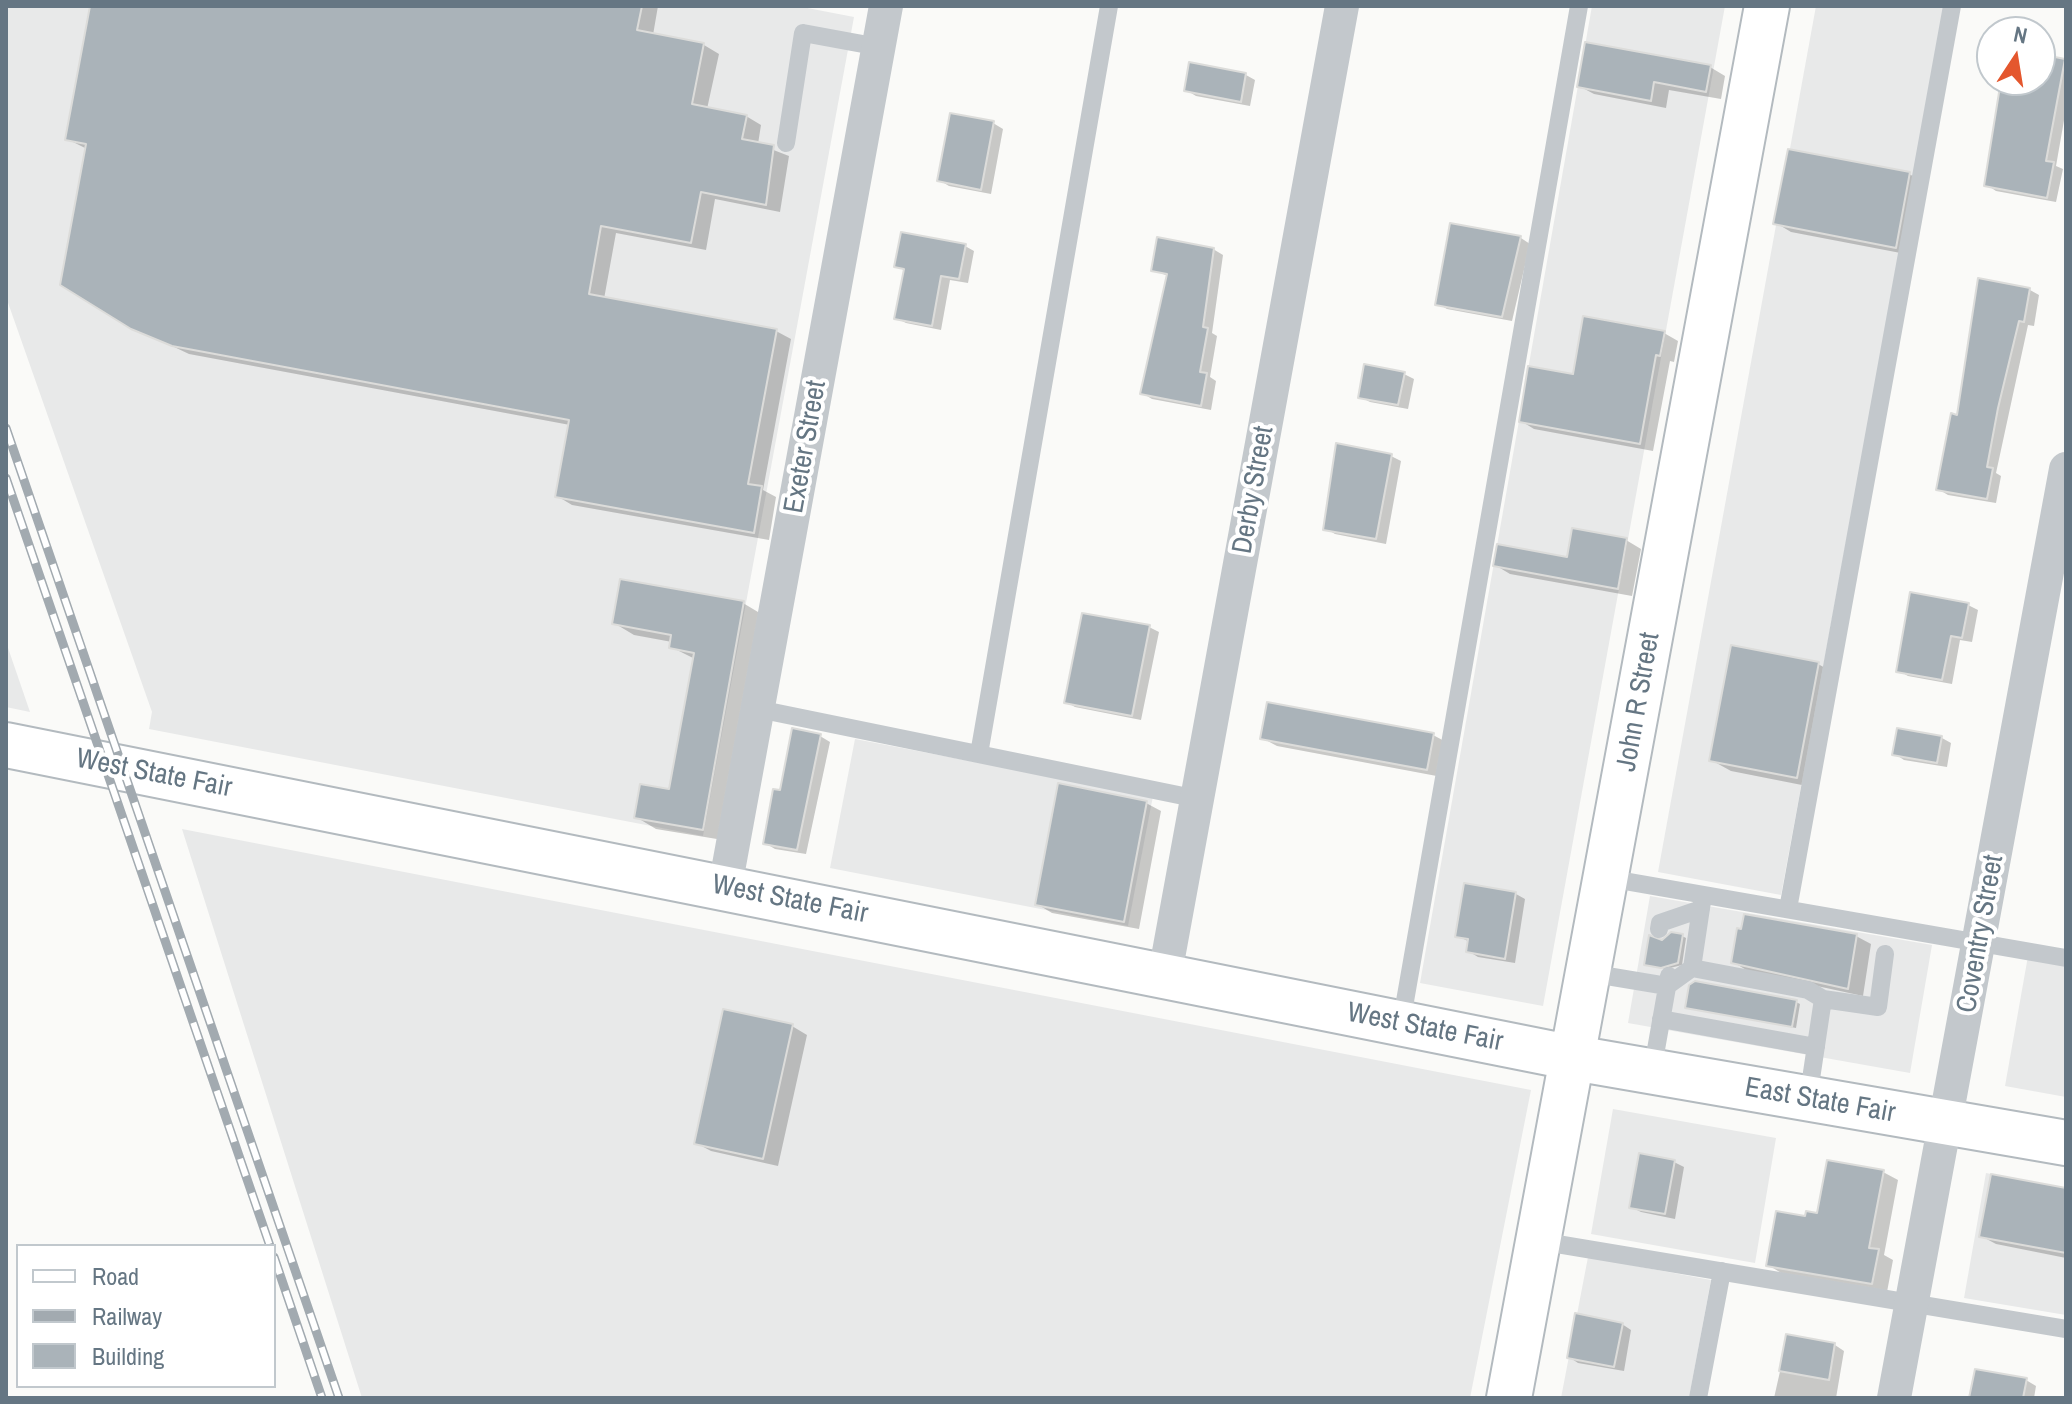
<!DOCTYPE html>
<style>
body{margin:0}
#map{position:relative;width:2072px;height:1404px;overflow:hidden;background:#fafaf8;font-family:"Archivo Narrow",sans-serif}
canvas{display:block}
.frame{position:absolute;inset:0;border:8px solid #657683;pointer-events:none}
.legend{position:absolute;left:16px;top:1244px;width:260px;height:144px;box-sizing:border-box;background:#fff;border:2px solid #c1c8cd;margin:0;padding:10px 14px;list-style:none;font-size:24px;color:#657683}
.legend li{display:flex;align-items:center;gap:16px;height:40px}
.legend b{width:40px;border:2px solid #c1c8cd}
.north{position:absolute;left:1976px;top:16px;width:80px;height:80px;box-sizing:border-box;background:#fff;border:2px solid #c1c8cd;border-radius:50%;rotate:12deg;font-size:22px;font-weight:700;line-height:32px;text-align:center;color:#657683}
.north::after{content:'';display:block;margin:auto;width:28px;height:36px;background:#e4572e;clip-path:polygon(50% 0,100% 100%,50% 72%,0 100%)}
</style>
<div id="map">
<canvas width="2072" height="1404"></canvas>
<div class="frame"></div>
<ul class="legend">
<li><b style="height:10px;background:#fff"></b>Road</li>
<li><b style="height:10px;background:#a2aab0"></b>Railway</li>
<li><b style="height:22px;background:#aab3b9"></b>Building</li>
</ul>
<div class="north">N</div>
</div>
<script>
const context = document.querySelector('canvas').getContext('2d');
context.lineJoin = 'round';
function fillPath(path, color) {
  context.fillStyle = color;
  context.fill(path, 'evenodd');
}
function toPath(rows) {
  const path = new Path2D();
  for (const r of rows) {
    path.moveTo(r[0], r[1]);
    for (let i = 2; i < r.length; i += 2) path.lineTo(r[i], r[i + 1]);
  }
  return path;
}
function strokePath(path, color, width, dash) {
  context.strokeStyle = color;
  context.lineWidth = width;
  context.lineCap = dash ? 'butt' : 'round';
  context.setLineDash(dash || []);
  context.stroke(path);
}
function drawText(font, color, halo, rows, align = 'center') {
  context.font = font + ' "Archivo Narrow",sans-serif';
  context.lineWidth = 8;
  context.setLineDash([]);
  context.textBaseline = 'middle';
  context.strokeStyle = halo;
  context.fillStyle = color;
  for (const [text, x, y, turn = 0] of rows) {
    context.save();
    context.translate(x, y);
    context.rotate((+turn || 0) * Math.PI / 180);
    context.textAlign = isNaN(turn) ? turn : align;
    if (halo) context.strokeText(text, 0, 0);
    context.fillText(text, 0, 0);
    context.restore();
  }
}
const built = toPath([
 [6,6,797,6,854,17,703,836,149,729,152,712,6,297],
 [1592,6,1725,6,1543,1006,1420,983],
 [1816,6,1945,6,1781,895,1658,872],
 [6,642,30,712,6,707],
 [855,739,1153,796,1128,926,830,868],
 [182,829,1531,1090,1470,1398,362,1398],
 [1650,896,1932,945,1910,1073,1628,1023],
 [2028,956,2066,963,2066,1097,2005,1086],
 [1613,1109,1776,1138,1755,1263,1591,1234],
 [1986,1173,2066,1188,2066,1315,1964,1298],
 [1588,1257,1711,1280,1689,1398,1561,1398]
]);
const shadow = toPath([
 [92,6,658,6,653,35,704,45,719,54,707,109,746,116,761,125,758,144,789,156,780,212,715,199,706,250,616,233,604,299,776,331,791,339,763,490,776,497,769,540,572,505,557,496,570,425,189,354,132,327,87,149,67,139],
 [2040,56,2066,62,2066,109,2056,166,2063,169,2056,202,1996,191,1987,185,2001,80,2040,80],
 [1710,67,1725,76,1721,99,1669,90,1666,108,1594,94,1579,86],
 [1246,75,1255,80,1250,106,1196,96,1186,90],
 [993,123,1003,129,991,194,949,186,939,180],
 [1909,174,1924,182,1911,255,1791,232,1776,223],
 [1451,225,1521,238,1530,244,1512,321,1447,309,1438,304],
 [965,246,974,251,968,283,950,280,941,330,906,323,896,318,905,271,897,266],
 [1213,249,1223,255,1212,333,1217,336,1210,377,1216,381,1211,410,1152,399,1142,393,1168,276,1153,270],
 [1980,281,2030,290,2039,295,2034,326,2028,325,1996,473,2001,476,1996,503,1948,495,1938,489,1958,417],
 [1664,333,1678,341,1674,362,1670,361,1653,451,1534,429,1521,421,1574,377],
 [1404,374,1414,379,1408,409,1370,402,1360,397],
 [1391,456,1401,461,1386,544,1335,534,1325,528],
 [1626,540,1641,549,1632,596,1510,574,1495,565,1568,559],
 [743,603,763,615,723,840,656,829,636,817,671,792,695,659,671,647,672,642,634,635,614,623],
 [1968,605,1978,610,1972,642,1960,640,1952,684,1908,676,1899,671],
 [1149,627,1159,632,1141,720,1075,707,1066,702],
 [1818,664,1838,675,1817,788,1731,771,1711,760],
 [1899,730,1942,738,1951,743,1947,767,1904,760,1895,754],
 [1433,735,1448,743,1442,777,1277,746,1262,738],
 [820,736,830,742,806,854,775,849,765,843,782,793],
 [1146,803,1161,811,1139,929,1052,913,1037,904],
 [1516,894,1525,899,1515,963,1478,957,1468,951,1470,942,1457,936],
 [1743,932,1856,936,1871,944,1863,996,1748,971,1733,962],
 [1682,936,1686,938,1682,965,1666,969,1646,964,1658,943],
 [1796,1002,1800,1004,1796,1028,1688,1007],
 [792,1026,807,1035,778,1166,711,1151,696,1143],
 [1674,1162,1684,1167,1675,1219,1641,1212,1631,1207],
 [1883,1172,1898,1180,1884,1255,1893,1260,1887,1292,1783,1274,1768,1265,1807,1218,1819,1215],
 [2066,1189,2066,1258,1996,1244,1981,1236],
 [1622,1324,1631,1330,1624,1371,1578,1363,1569,1357],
 [1788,1336,1835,1345,1844,1351,1836,1398,1774,1398],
 [2026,1380,2036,1386,2034,1398,1971,1398]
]);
const building = toPath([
 [90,6,642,6,637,30,704,43,692,104,747,115,742,139,774,145,766,205,701,192,691,243,601,226,589,294,777,329,748,484,762,486,754,533,555,497,569,420,172,346,131,329,60,285,86,144,65,140,90,6],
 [1585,42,1711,65,1706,92,1654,82,1651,101,1577,87,1585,42],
 [2040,54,2065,59,2046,161,2054,162,2047,198,1984,186,2001,80,2040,80,2040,54],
 [1189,62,1246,73,1241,102,1184,91,1189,62],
 [950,113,994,121,981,190,937,181,950,113],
 [1788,149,1910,172,1896,248,1773,224,1788,149],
 [1450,223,1521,236,1502,317,1435,305,1450,223],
 [901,232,966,244,959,279,941,276,932,326,894,319,904,269,894,267,901,232],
 [1157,237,1214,248,1203,327,1208,328,1200,372,1207,373,1201,406,1140,394,1167,274,1151,271,1157,237],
 [1978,278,2030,288,2024,322,2019,321,1998,408,1987,467,1993,468,1987,499,1936,490,1951,413,1957,415,1978,278],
 [1583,316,1665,331,1660,356,1656,355,1640,444,1519,422,1528,366,1573,374,1583,316],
 [1364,364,1405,372,1398,405,1358,398,1364,364],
 [1336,443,1392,454,1376,539,1323,530,1336,443],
 [1572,528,1627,538,1618,589,1493,566,1497,544,1567,557,1572,528],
 [620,579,744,601,703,830,634,818,640,784,669,789,694,653,669,648,671,635,612,624,620,579],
 [1910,592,1969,603,1962,638,1951,636,1942,680,1896,672,1910,592],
 [1082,613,1150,625,1132,716,1064,703,1082,613],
 [1731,645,1819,662,1797,778,1709,761,1731,645],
 [1267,702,1434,733,1427,770,1260,739,1267,702],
 [792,728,821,734,797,850,763,844,773,789,780,790,792,728],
 [1897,728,1942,736,1937,763,1892,755,1897,728],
 [1058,783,1147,801,1124,922,1035,905,1058,783],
 [1464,883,1516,892,1505,959,1466,952,1468,939,1455,937,1464,883],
 [1744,914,1857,934,1848,989,1731,963,1737,928,1741,929,1744,914],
 [1671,932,1683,934,1678,963,1661,968,1644,965,1649,935,1662,940,1671,932],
 [1695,981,1797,1000,1792,1027,1685,1008,1689,985,1695,981],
 [723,1009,793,1024,763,1159,694,1144,723,1009],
 [1639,1153,1675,1160,1665,1214,1629,1208,1639,1153],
 [1827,1160,1884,1170,1869,1248,1879,1249,1872,1284,1766,1266,1776,1211,1805,1216,1806,1211,1817,1213,1827,1160],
 [1991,1174,2066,1188,2066,1253,1979,1237,1991,1174],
 [1575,1313,1623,1323,1614,1367,1567,1358,1575,1313],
 [1786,1334,1835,1343,1829,1380,1779,1371,1786,1334],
 [1975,1369,2027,1378,2023,1398,1969,1398,1975,1369]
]);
const lane = toPath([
 [786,143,803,33,879,47],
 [758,709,1198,799],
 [979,754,1109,6],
 [1607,878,2066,958],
 [1788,909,1952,6],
 [1659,929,1660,923,1701,909],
 [1692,968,1808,990,1823,999],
 [1589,973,1667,986,1692,968,1703,895],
 [1661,1019,1816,1047],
 [1401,1024,1579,6],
 [1652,1072,1669,976],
 [1808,1099,1823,999,1878,1007,1885,954],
 [1539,1241,2066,1329],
 [1698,1398,1722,1271]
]);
const street = toPath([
 [725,887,886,6],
 [1165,974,1342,6],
 [1894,1398,2066,469]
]);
const secondary = toPath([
 [6,745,1574,1058,2066,1143],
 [1509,1398,1767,6]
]);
const rail = toPath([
 [6,428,339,1398],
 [6,478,270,1246],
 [274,1257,322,1398]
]);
const streetNames = [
 ["Exeter Street",806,447,-80],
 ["Derby Street",1254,490,-80],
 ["John R Street",1639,702,-80],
 ["West State Fair",154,774,11],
 ["West State Fair",790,900,11],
 ["Coventry Street",1981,934,-80],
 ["West State Fair",1425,1028,11],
 ["East State Fair",1820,1101,10]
];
fillPath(built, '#e8e9e9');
fillPath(shadow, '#0003');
fillPath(building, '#aab3b9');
strokePath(building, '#dcdcda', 2);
strokePath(secondary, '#b3babf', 48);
strokePath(lane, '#c3c8cc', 18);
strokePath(street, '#c3c8cc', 34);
strokePath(secondary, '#fff', 44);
strokePath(rail, '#a2aab0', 9);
strokePath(rail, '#fff', 6, [18]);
drawText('28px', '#657683', '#fff', streetNames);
</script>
